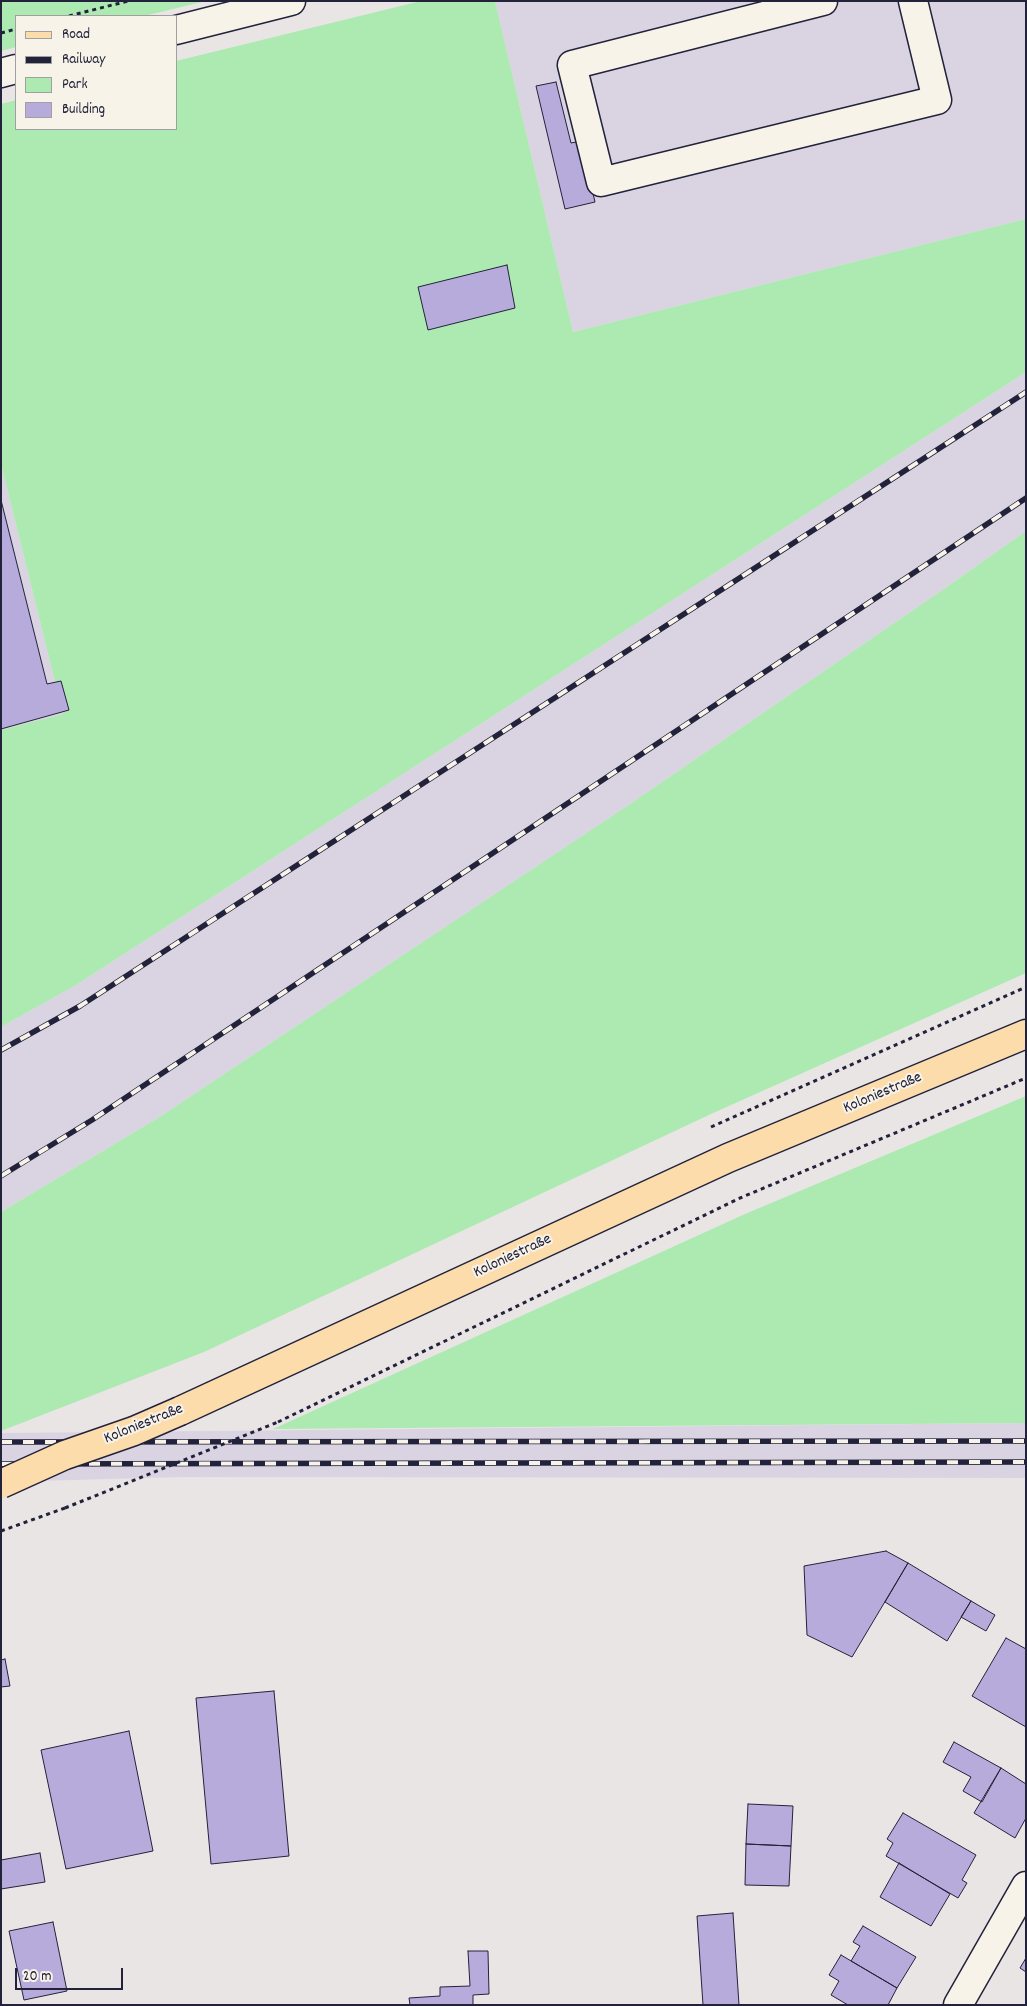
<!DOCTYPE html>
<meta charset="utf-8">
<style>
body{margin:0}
#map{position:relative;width:1027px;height:2006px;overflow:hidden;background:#eae5e5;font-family:Dekko,sans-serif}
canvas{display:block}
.frame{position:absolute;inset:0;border:2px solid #22223b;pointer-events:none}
.legend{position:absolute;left:15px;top:15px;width:162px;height:115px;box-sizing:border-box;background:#f7f3e8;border:1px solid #a29fa3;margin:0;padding:6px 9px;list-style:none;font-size:15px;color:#22223b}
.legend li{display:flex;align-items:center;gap:10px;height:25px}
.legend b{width:25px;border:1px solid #a29fa3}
.scale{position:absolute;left:15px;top:1968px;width:108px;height:22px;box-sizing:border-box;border:2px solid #22223b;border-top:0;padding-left:6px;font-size:15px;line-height:18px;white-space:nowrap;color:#22223b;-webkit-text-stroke:4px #f7f3e8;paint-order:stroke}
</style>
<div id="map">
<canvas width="1027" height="2006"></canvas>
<div class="frame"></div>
<ul class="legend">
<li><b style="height:6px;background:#fcdcab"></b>Road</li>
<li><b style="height:6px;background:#22223b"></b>Railway</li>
<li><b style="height:14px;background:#aceab1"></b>Park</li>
<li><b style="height:14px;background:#b6abdb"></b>Building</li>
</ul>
<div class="scale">20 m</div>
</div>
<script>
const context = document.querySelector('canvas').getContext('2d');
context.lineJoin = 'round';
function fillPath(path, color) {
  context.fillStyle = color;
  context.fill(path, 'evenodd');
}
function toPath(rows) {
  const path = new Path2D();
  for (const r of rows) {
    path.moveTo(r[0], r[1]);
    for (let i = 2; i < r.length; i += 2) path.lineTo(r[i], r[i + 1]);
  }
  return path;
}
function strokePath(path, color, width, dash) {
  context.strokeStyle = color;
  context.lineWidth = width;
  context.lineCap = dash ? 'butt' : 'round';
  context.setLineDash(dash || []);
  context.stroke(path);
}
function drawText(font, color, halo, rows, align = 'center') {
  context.font = font + ' Dekko,sans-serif';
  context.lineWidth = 4;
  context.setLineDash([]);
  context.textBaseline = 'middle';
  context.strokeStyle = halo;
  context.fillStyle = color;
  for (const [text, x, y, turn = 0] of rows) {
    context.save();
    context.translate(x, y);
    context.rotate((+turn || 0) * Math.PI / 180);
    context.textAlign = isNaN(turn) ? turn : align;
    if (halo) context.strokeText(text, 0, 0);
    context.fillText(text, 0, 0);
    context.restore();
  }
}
const built = toPath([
 [495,1,1026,1,1026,219,573,332],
 [1026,372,1026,531,941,591,630,804,158,1118,1,1212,1,1027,76,985],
 [1,464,63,714,1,730],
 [1026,1423,1026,1478,183,1477,1,1482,1,1433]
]);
const green = toPath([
 [1,1,206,1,144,16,16,16,16,47,1,51],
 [421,1,495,1,573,332,1026,219,1026,372,76,985,1,1027,1,730,63,714,1,464,1,104,16,100,16,129,176,129,176,61],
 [1026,531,1026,973,711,1114,204,1352,1,1431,1,1212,158,1118,630,804,941,591],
 [1026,1096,1026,1423,273,1429,745,1214]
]);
const building = toPath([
 [556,82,571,143,581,141,595,202,565,209,536,86,556,82],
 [507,265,515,308,428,330,418,287,507,265],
 [1,500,47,684,61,681,69,710,1,729,1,500],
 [886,1551,908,1563,852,1657,807,1635,804,1566,886,1551],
 [908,1563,971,1601,947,1641,885,1602,908,1563],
 [971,1601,995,1615,986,1631,961,1617,971,1601],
 [1006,1638,1026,1649,1026,1727,972,1696,1006,1638],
 [5,1659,10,1686,1,1687,1,1660,5,1659],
 [274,1691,289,1856,211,1864,196,1698,274,1691],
 [129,1731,153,1851,66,1869,41,1750,129,1731],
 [954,1742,1001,1768,982,1802,963,1791,971,1777,943,1762,954,1742],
 [1001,1768,1026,1784,1026,1818,1015,1838,974,1813,1001,1768],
 [748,1804,793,1806,791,1846,746,1844,748,1804],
 [903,1813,976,1855,962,1880,967,1883,958,1898,886,1856,893,1843,887,1839,903,1813],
 [746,1844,791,1846,789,1886,745,1885,746,1844],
 [40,1853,45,1882,1,1889,1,1860,40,1853],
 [899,1863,950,1894,931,1926,880,1897,899,1863],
 [733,1913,739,2005,703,2005,697,1916,733,1913],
 [53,1922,67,1991,24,2000,9,1931,53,1922],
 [863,1926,916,1957,897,1988,851,1961,860,1946,853,1942,863,1926],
 [468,1951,488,1951,489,1994,473,1995,473,2005,410,2005,409,1998,440,1996,440,1987,470,1986,468,1951],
 [841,1955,897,1988,888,2005,848,2005,831,1995,839,1981,829,1975,841,1955],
 [1026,1958,1026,1972,1020,1968,1026,1958]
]);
const path = toPath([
 [69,16,128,1],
 [1,33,16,29],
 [711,1127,1026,987],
 [278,1422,740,1198,1026,1078],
 [1,1531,65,1508]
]);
const minor = toPath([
 [823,1,572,65,601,182,937,100,913,1],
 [176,30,291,1],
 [1,73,16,69],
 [958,2005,1026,1886]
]);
const major = toPath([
 [180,1411,728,1158,1026,1034]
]);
const rail = toPath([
 [1,1050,80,1006,1026,392],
 [1,1176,92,1120,1026,498],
 [1,1442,1026,1441],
 [1,1464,1026,1462]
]);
const pathBridge = toPath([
 [65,1508,278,1422]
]);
const majorBridge = toPath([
 [1,1484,65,1455,134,1431,180,1411]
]);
const streetNames = [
 ["Koloniestraße",883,1094,-23],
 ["Koloniestraße",513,1257,-25],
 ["Koloniestraße",144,1425,-22]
];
fillPath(built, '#dad4e2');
fillPath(green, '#aceab1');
fillPath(building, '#b6abdb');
strokePath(building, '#22223b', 1);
strokePath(minor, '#22223b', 31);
strokePath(major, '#22223b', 31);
strokePath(path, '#22223b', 3, [4, 4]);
strokePath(minor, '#f7f3e8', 28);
strokePath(major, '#fcdcab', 28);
strokePath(rail, '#22223b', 5.5);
strokePath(rail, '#f7f3e8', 4, [11]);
strokePath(majorBridge, '#22223b', 31, []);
strokePath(pathBridge, '#22223b', 3, [4, 4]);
strokePath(majorBridge, '#fcdcab', 28);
drawText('16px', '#22223b', '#f7f3e8', streetNames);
</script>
